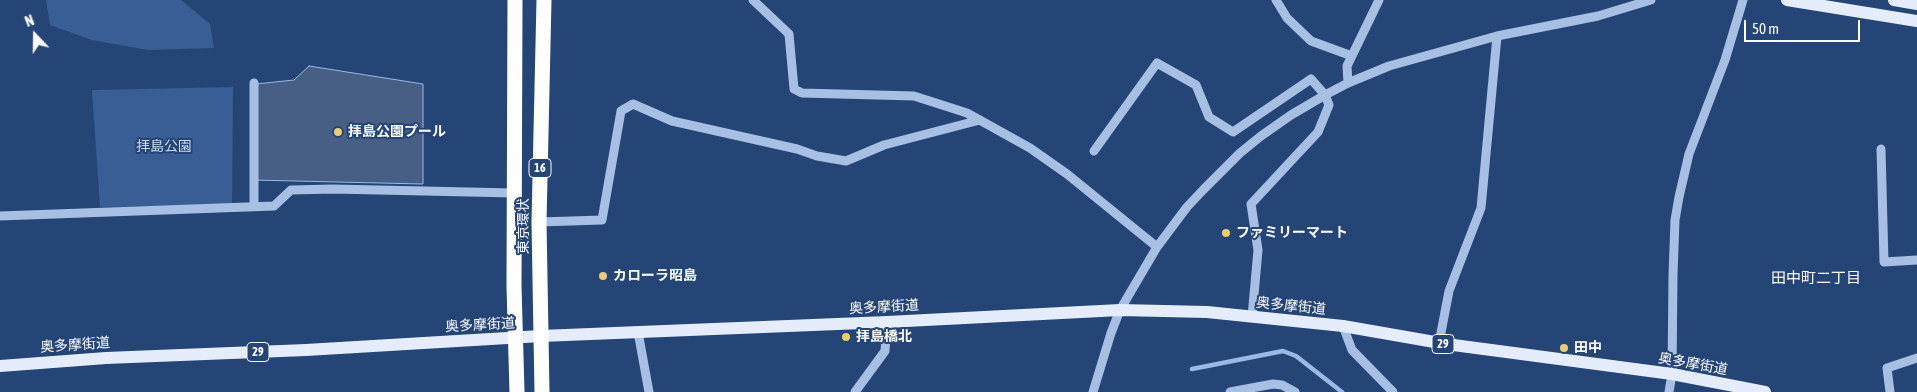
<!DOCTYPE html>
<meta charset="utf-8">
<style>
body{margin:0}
#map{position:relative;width:1917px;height:392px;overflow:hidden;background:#254577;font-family:"Asap Condensed",sans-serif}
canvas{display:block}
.north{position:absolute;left:10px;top:10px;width:50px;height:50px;-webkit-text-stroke:4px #254577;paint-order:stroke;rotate:339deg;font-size:14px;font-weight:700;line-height:20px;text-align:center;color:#fff}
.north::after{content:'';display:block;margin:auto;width:18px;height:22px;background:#fff;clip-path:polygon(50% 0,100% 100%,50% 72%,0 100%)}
.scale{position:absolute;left:1744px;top:20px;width:116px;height:22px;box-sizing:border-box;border:2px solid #fff;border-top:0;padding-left:6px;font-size:15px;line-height:18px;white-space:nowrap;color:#fff;-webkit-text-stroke:4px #254577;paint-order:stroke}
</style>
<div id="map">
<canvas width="1917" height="392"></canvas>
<div class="north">N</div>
<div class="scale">50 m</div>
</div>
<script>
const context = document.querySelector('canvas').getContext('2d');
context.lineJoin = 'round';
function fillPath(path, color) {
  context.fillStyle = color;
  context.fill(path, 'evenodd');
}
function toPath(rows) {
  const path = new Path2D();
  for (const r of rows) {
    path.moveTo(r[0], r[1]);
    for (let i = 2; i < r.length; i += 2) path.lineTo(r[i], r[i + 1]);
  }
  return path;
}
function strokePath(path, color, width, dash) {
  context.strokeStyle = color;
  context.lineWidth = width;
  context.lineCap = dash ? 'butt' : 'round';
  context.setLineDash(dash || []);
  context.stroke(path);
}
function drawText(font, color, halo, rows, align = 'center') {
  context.font = font + ' "Asap Condensed","Noto Sans JP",sans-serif';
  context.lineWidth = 4;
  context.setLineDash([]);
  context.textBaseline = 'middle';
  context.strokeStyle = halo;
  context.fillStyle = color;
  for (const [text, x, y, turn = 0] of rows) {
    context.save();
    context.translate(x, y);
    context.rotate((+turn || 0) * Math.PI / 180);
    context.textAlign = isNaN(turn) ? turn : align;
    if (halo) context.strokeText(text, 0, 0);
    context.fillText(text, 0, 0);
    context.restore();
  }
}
const green = toPath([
 [46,0,181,0,210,24,214,48,148,50,92,40,50,25],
 [233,87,232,205,100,207,92,90]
]);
const water = toPath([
 [309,66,423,84,423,184,252,180,256,84,294,80,309,66]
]);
const stream = toPath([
 [1192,369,1283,351,1296,356,1342,392]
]);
const minor = toPath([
 [753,0,789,34,794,89,802,93,914,96,967,113,1030,148,1067,174,1157,247],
 [1276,0,1287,18,1311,41,1352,56],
 [1348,83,1347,66,1379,0],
 [1881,149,1884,262,1917,260],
 [1094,151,1157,63,1196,85,1209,117,1233,132,1311,79,1325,95,1329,105,1318,132,1251,204,1258,250,1252,317],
 [254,206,254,83],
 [0,216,274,206,291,190,333,189,514,193],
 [539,222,602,220,621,111,633,104,672,121,797,149,817,156,846,161,884,145,980,120],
 [1343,326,1352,350,1393,392],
 [638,332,649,392],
 [1439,343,1449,291,1481,208,1497,36],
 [855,392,885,351,887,322],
 [1093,392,1111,333,1120,310,1157,247,1187,207,1203,190,1240,153,1261,136,1291,115,1325,95,1348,83,1389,66,1497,36,1598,16,1651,0],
 [1230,392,1273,384,1282,385,1295,392],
 [1669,392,1672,374,1673,275,1675,220,1679,197,1689,154,1725,60,1743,0],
 [1890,392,1887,368,1917,358]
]);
const major = toPath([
 [1787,0,1917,21],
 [1894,0,1917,4],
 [0,366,106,358,306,350,541,336,887,322,1120,310,1207,312,1343,326,1446,344,1672,374,1765,392]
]);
const highway = toPath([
 [515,0,514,286,517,392],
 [542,392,539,222,544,0]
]);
const markers = [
 [338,132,5,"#eccd6b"],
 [1226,233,5,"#eccd6b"],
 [603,276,5,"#eccd6b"],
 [846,337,5,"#eccd6b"],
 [1564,348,5,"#eccd6b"]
];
const shields = [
 [540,168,22],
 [1443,344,22],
 [258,352,22]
];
const shieldNames = [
 ["16",540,168],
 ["29",1443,344],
 ["29",258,352]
];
const poiNames = [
 ["拝島公園プール",348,132],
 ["ファミリーマート",1236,233],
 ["カローラ昭島",613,276],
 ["拝島橋北",856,337],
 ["田中",1574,348]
];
const parkNames = [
 ["拝島公園",164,147]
];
const streetNames = [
 ["東京環状",524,226,-90],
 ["奥多摩街道",1291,306,6],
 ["奥多摩街道",884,307,-3],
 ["奥多摩街道",480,325,-3],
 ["奥多摩街道",75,345,-4],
 ["奥多摩街道",1693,364,10]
];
const neighbourhoodNames = [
 ["田中町二丁目",1816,278]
];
fillPath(green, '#385e95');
fillPath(water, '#475f84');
strokePath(water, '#9ab9e4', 1);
strokePath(stream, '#9ab9e4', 4.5);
strokePath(minor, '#a6bfe3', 9);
strokePath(major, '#e5edfc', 12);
strokePath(highway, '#fff', 15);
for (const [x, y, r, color] of markers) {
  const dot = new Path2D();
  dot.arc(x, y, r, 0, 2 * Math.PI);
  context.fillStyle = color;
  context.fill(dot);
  strokePath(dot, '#254577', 2);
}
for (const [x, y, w] of shields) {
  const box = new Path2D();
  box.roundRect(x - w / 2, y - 9.5, w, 19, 4);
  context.fillStyle = '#254577';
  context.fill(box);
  strokePath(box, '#fff', 1);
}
drawText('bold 12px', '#fff', null, shieldNames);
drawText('bold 14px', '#fff', '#254577', poiNames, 'left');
drawText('14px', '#c8daf3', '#254577', parkNames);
drawText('14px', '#fff', '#254577', streetNames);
drawText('15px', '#fff', '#254577', neighbourhoodNames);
</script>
